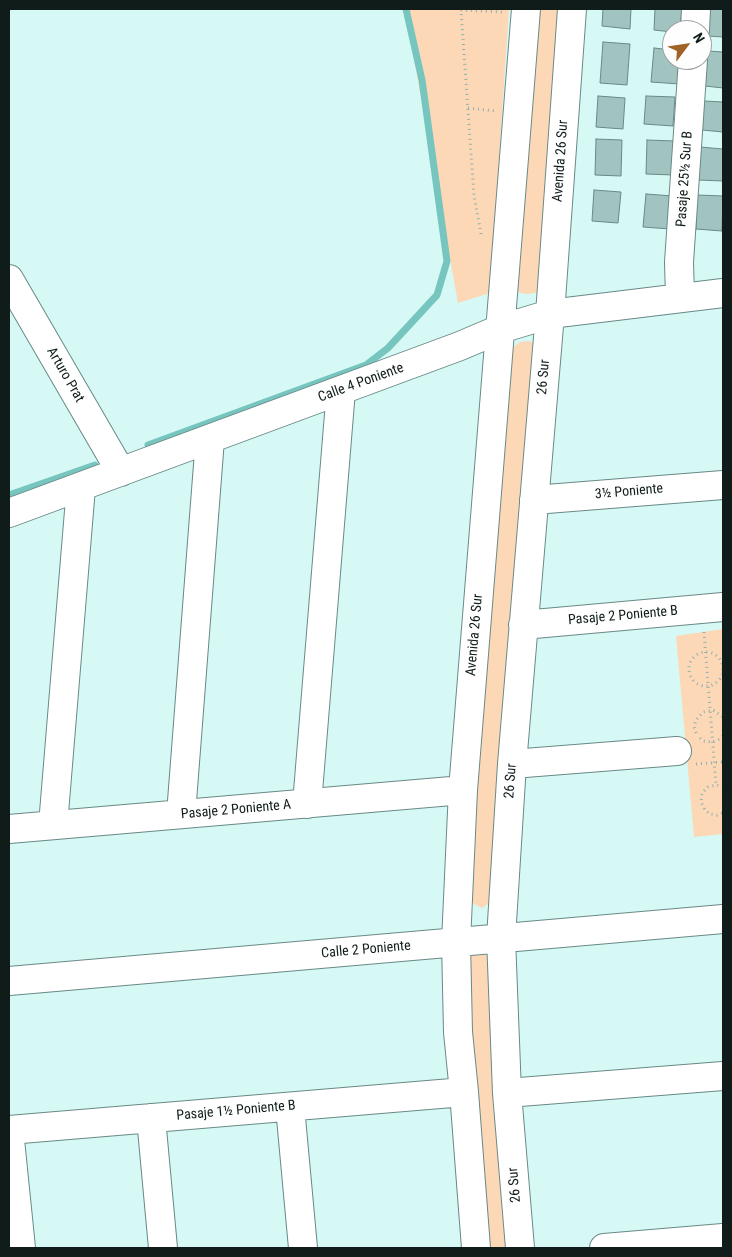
<!DOCTYPE html>
<meta charset="utf-8">
<style>
body{margin:0}
#map{position:relative;width:732px;height:1257px;overflow:hidden;background:#d6f9f5;font-family:"Roboto Condensed",sans-serif}
canvas{display:block}
.frame{position:absolute;inset:0;border:10px solid #0f1c1a;pointer-events:none}
.north{position:absolute;left:662px;top:20px;width:50px;height:50px;box-sizing:border-box;background:#fefefe;border:1px solid #9ea4a3;border-radius:50%;rotate:59deg;font-size:14px;font-weight:700;line-height:20px;text-align:center;color:#0f1c1a}
.north::after{content:'';display:block;margin:auto;width:18px;height:22px;background:#9f6425;clip-path:polygon(50% 0,100% 100%,50% 72%,0 100%)}
</style>
<div id="map">
<canvas width="732" height="1257"></canvas>
<div class="frame"></div>
<div class="north">N</div>
</div>
<script>
const context = document.querySelector('canvas').getContext('2d');
context.lineJoin = 'round';
function fillPath(path, color) {
  context.fillStyle = color;
  context.fill(path, 'evenodd');
}
function toPath(rows) {
  const path = new Path2D();
  for (const r of rows) {
    if (r.length === 3) {
      path.moveTo(r[0] + r[2], r[1]);
      path.arc(r[0], r[1], r[2], 0, 2 * Math.PI);
      continue;
    }
    path.moveTo(r[0], r[1]);
    for (let i = 2; i < r.length; i += 2) path.lineTo(r[i], r[i + 1]);
  }
  return path;
}
function strokePath(path, color, width, dash) {
  context.strokeStyle = color;
  context.lineWidth = width;
  context.lineCap = dash ? 'butt' : 'round';
  context.setLineDash(dash || []);
  context.stroke(path);
}
function drawText(font, color, halo, rows, align = 'center') {
  context.font = font + ' "Roboto Condensed",sans-serif';
  context.lineWidth = 4.5;
  context.setLineDash([]);
  context.textBaseline = 'middle';
  context.strokeStyle = halo;
  context.fillStyle = color;
  for (const [text, x, y, turn = 0] of rows) {
    context.save();
    context.translate(x, y);
    context.rotate((+turn || 0) * Math.PI / 180);
    context.textAlign = isNaN(turn) ? turn : align;
    if (halo) context.strokeText(text, 0, 0);
    context.fillText(text, 0, 0);
    context.restore();
  }
}
const green = toPath([
 [405,9,509,9,490,293,458,303],
 [536,9,565,9,542,289,536,293,527,294,520,293,516,290],
 [530,341,535,345,491,902,482,908,472,903,469,894,511,349,520,342],
 [723,629,723,834,694,837,676,636],
 [480,951,487,956,489,961,508,1248,484,1248,472,1106,470,952]
]);
const stream = toPath([
 [148,445,366,365,388,348,437,295,447,261,422,80,406,9],
 [9,495,95,465]
]);
const building = toPath([
 [603,9,631,9,630,29,602,26,603,9],
 [655,9,682,9,680,30,672,30,672,32,654,30,655,9],
 [709,9,723,9,723,37,708,36,709,9],
 [603,42,630,44,627,85,600,83,603,42],
 [654,48,672,50,672,60,682,60,680,84,651,82,654,48],
 [708,51,723,52,723,88,705,86,708,51],
 [598,96,625,98,623,129,596,127,598,96],
 [646,96,675,97,673,126,644,124,646,96],
 [704,101,723,102,723,132,702,130,704,101],
 [596,139,622,140,621,176,595,175,596,139],
 [647,140,675,141,674,175,646,174,647,140],
 [700,147,723,149,723,181,698,180,700,147],
 [594,190,621,192,618,223,592,221,594,190],
 [646,194,673,196,670,229,643,227,646,194],
 [697,195,723,196,722,231,696,229,697,195]
]);
const path = toPath([
 [468,108,495,111],
 [481,234,474,196,461,10,502,12],
 [704,632,716,785],
 [706,669,17],
 [696,733,694,727,696,720,703,712,713,710,723,717],
 [700,738,703,741,712,742,720,739,723,736],
 [696,764,723,762],
 [723,787,717,785,708,787,702,793,701,802,705,810,710,814,717,815,723,813]
]);
const minor = toPath([
 [695,30,696,9],
 [9,279,121,472],
 [680,298,679,262,693,60],
 [534,500,723,485],
 [9,513,460,346,500,329,550,314,723,293],
 [523,625,723,607],
 [512,764,677,751],
 [307,804,341,390],
 [181,814,210,439],
 [53,825,81,487],
 [9,829,463,790],
 [9,981,723,919],
 [507,1093,723,1076],
 [290,1107,303,1248],
 [151,1118,163,1248],
 [9,1130,464,1092],
 [9,1130,21,1248],
 [476,1248,464,1092,458,1032,456,942,463,790,526,9],
 [520,1248,507,1093,501,938,512,764,550,314,572,9],
 [604,1248,723,1238]
]);
const streetNames = [
 ["Avenida 26 Sur",561,161,-86],
 ["Pasaje 25½ Sur B",685,179,-86],
 ["Arturo Prat",65,375,60],
 ["26 Sur",544,377,-85],
 ["Calle 4 Poniente",361,383,-20],
 ["3½ Poniente",629,492,-5],
 ["Pasaje 2 Poniente B",623,616,-5],
 ["Avenida 26 Sur",475,635,-85],
 ["26 Sur",511,781,-86],
 ["Pasaje 2 Poniente A",236,810,-5],
 ["Calle 2 Poniente",366,950,-5],
 ["Pasaje 1½ Poniente B",236,1111,-5],
 ["26 Sur",515,1185,-95]
];
fillPath(green, '#fdd8b6');
strokePath(stream, '#76c5be', 7);
fillPath(building, '#a2c4c0');
strokePath(building, '#698986', 1);
strokePath(minor, '#698986', 30);
strokePath(path, '#93afac', 3, [1, 4]);
strokePath(minor, '#fff', 28);
drawText('14px', '#0f1c1a', '#fefefe', streetNames);
</script>
